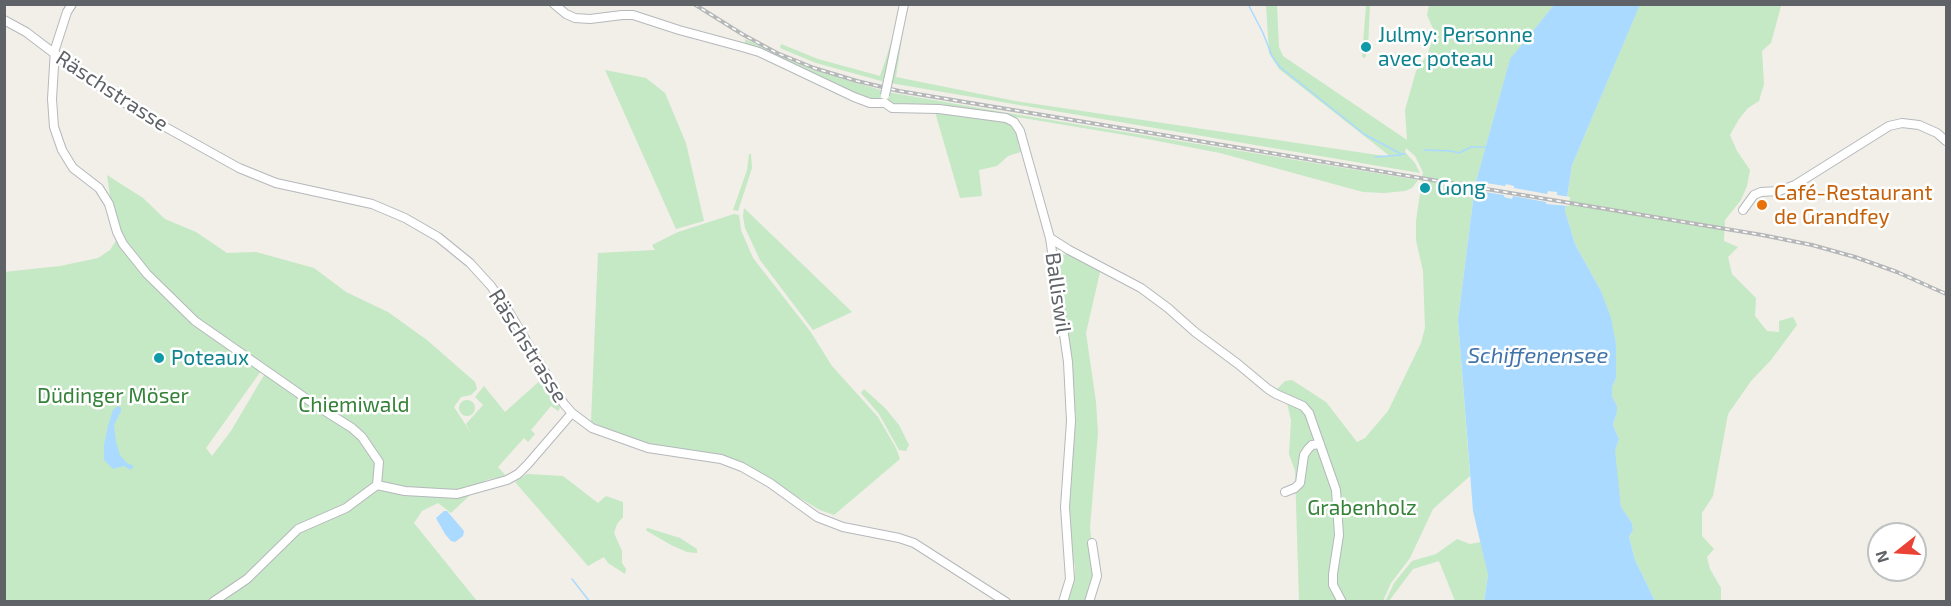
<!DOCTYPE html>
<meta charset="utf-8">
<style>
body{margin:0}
#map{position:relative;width:1951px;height:606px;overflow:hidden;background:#f1efe8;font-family:"Exo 2",sans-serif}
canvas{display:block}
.frame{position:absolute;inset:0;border:6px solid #5f6368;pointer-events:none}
.north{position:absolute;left:1867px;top:522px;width:60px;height:60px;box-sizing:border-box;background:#fff;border:2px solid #bfc1c3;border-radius:50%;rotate:253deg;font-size:16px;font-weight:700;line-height:24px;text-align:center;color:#5f6368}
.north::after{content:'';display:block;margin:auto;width:21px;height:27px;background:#ea4335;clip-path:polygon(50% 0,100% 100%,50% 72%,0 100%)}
</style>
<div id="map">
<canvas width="1951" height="606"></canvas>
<div class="frame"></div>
<div class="north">N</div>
</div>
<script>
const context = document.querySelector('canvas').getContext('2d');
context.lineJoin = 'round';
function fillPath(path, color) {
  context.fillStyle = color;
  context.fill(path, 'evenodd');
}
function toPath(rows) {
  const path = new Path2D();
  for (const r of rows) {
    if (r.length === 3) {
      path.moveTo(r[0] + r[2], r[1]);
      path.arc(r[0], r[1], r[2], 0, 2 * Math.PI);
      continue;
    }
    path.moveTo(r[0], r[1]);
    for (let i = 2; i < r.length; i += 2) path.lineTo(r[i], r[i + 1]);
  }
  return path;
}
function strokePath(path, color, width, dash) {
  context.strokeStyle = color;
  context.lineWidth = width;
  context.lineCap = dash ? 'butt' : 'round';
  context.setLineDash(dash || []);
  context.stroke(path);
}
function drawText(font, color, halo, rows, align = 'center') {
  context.font = font + ' "Exo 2",sans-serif';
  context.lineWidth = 5;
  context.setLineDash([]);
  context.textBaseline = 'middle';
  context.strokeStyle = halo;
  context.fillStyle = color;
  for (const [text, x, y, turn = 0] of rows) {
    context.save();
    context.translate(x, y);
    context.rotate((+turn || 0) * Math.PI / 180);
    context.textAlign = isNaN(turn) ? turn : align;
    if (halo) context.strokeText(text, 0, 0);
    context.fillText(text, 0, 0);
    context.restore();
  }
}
const green = toPath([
 [1642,4,1785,5,1781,6,1771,43,1762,51,1764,84,1759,101,1748,108,1739,119,1730,135,1737,151,1750,170,1747,186,1741,200,1725,220,1724,241,1738,247,1728,257,1732,274,1756,298,1755,316,1767,331,1779,332,1779,321,1793,317,1797,325,1771,360,1751,381,1728,414,1713,496,1702,513,1702,536,1714,549,1707,557,1710,569,1721,588,1721,601,1655,601,1635,560,1629,537,1633,530,1632,523,1621,508,1615,462,1615,451,1619,439,1613,425,1617,412,1617,406,1612,396,1612,387,1616,378,1616,344,1610,318,1601,291,1575,244,1565,212,1572,165,1639,6],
 [900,5,902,5,885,82,816,63,780,48,781,44,818,59,880,76,891,43],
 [907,5,896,77,1015,101,1391,157,1279,69,1269,53,1266,5,1277,5,1279,47,1283,56,1407,140,1405,110,1416,71,1427,55,1435,33,1427,15,1429,5,1554,5,1510,60,1475,185,1458,320,1470,476,1433,509,1410,558,1391,583,1383,601,1299,601,1295,471,1289,454,1291,420,1287,403,1276,390,1285,381,1292,380,1326,402,1357,442,1365,438,1388,411,1421,343,1425,328,1423,271,1416,240,1416,221,1423,172,1415,156,1406,148,1405,152,1415,163,1420,173,890,83],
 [1366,5,1370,5,1368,47,1365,58,1362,57],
 [745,39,813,70,884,91,880,98,873,102,745,46],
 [605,70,646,78,665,93,686,143,704,221,676,229],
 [887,92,1014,114,1418,180,1412,188,1405,191,1384,193,1363,192,1220,153,1137,137,1023,118,892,105,888,100],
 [935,112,1005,121,1014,127,1019,139,1018,143,1021,152,1008,156,997,166,979,170,982,196,960,198],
 [749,154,751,154,752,168,738,211,733,210,747,170],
 [107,175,143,198,165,219,196,232,227,253,256,252,314,268,346,292,388,312,427,340,475,382,477,389,471,395,461,397,454,407,473,436,466,424,483,405,475,397,484,386,505,412,544,377,560,408,558,411,551,406,531,430,535,434,528,442,524,438,498,467,506,476,486,480,451,513,438,503,422,511,414,523,477,601,5,601,4,272,60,266,98,258,110,250,117,239,154,285,195,326,261,371,206,448,212,456,231,431,267,370,196,321,148,271,124,242,114,225],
 [744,208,852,312,813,330,760,260,745,228,743,216],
 [734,214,739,215,741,230,753,258,810,331,832,366,878,417,896,448,900,459,834,515,820,510,737,461,715,454,693,450,657,446,615,433,591,422,598,253,655,250,652,245,678,232],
 [1066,254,1071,254,1099,269,1100,272,1086,333,1096,402,1098,433,1090,527,1095,574,1087,601,1066,601,1075,574,1075,566,1070,548,1067,506,1076,413,1074,410,1057,261,1058,257],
 [864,389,885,408,899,425,909,445,906,451,899,450,879,414,861,393],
 [467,408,8],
 [527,474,563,476,598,503,606,496,623,502,623,517,617,524,614,533,622,551,622,563,626,569,625,574,608,563,604,557,588,566,515,482],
 [648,528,680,538,697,549,697,553,687,552,671,545,647,531,646,529],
 [1457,539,1470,544,1481,542,1488,575,1484,601,1455,601,1439,561,1413,569,1389,601,1385,602,1394,583,1412,561,1436,554]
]);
const water = toPath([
 [1554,5,1642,5,1639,7,1572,165,1565,211,1575,244,1601,291,1611,318,1616,344,1616,378,1612,387,1612,396,1617,406,1617,412,1613,425,1619,439,1615,451,1621,507,1632,523,1633,530,1629,537,1635,560,1655,601,1484,602,1488,575,1473,511,1458,320,1475,185,1510,59],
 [118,406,121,408,121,411,114,425,116,442,120,455,127,463,134,466,131,470,124,466,113,469,104,460,104,445,108,426,113,410],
 [444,511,447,511,464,531,463,536,455,542,451,541,445,534,437,520,436,518]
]);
const pier = toPath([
 [1473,181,1505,186,1506,184,1514,186,1514,188,1547,194,1548,191,1557,192,1557,195,1570,197,1569,206,1546,204,1546,202,1513,196,1512,199,1504,197,1504,195,1472,190]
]);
const stream = toPath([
 [1248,4,1263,33,1272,56,1280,67,1364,134,1401,154,1405,154],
 [1424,150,1451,151,1459,153,1471,147,1486,147],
 [1375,157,1401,155],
 [572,579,590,602]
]);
const minor = toPath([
 [72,4,67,12,55,49,52,99,54,127,62,150,73,168,99,188,109,204,117,232,123,244,147,274,195,321,314,404,352,428,362,437,379,462,377,485,346,508,298,529,247,579,213,602],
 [554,4,566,14,575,18,590,19,622,15,633,15,679,30,742,47,759,52,854,97,870,103,885,103],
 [4,20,26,32,88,79,142,114,239,168,276,183,372,204,405,218,438,237,470,263,491,286,509,312,564,404,572,413,592,428,648,448,721,459,742,467,770,483,817,517,843,527,899,538,914,543,1006,602],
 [888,81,904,4],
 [885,103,892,108,939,109,1006,118,1014,122,1020,131,1050,238,1068,362,1071,421,1065,507,1070,579,1063,602],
 [1743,210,1754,195,1761,192,1779,191,1795,185,1889,126,1902,123,1919,125,1937,133,1946,141],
 [1050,238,1069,250,1141,288,1168,308,1195,332,1238,364,1268,389,1276,394,1303,406,1309,413,1336,490,1339,535,1333,574,1333,585,1342,602],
 [377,485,405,491,457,494,507,480,518,474,528,464,572,413],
 [1285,492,1295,488,1300,483,1304,455,1308,449,1312,445,1320,444],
 [1089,602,1097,576,1092,543]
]);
const rail = toPath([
 [694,4,742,34,777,53,814,68,857,81,899,91,1762,235,1812,245,1855,257,1897,272,1946,294]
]);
const minorBridge = toPath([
 [885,95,888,81]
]);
const markers = [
 [1366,47,6,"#0f9aa8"],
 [1425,188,6,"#0f9aa8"],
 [1762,205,6,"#e8710a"],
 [159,358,6,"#0f9aa8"]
];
const cultureNames = [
 ["Julmy: Personne",1378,35],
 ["avec poteau",1378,59],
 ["Gong",1437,188],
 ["Poteaux",171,358]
];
const streetNames = [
 ["Räschstrasse",112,91,33],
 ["Balliswil",1058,293,82],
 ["Räschstrasse",528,346,58]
];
const foodNames = [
 ["Café-Restaurant",1774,193],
 ["de Grandfey",1774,217]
];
const parkNames = [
 ["Düdinger Möser",113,396],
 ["Chiemiwald",354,405],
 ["Grabenholz",1362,508]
];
const waterNames = [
 ["Schiffenensee",1538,356]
];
fillPath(green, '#c5e8c5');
fillPath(water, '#aadaff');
fillPath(pier, '#f1efe8');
strokePath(stream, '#aadaff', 1.5);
strokePath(minor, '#b5b8bc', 10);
strokePath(minor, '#fff', 8);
strokePath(rail, '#b6b7b8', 4);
strokePath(rail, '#fff', 1.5, [4.5]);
strokePath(minorBridge, '#b5b8bc', 10, []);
strokePath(minorBridge, '#fff', 8);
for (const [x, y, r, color] of markers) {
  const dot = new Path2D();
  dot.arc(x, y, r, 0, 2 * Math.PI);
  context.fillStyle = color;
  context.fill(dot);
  strokePath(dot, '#fff', 2);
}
drawText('21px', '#0d838f', '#fff', cultureNames, 'left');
drawText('21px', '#5f6368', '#fff', streetNames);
drawText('21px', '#c56008', '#fff', foodNames, 'left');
drawText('21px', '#348238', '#fff', parkNames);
drawText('italic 22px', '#4174aa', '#fff', waterNames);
</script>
